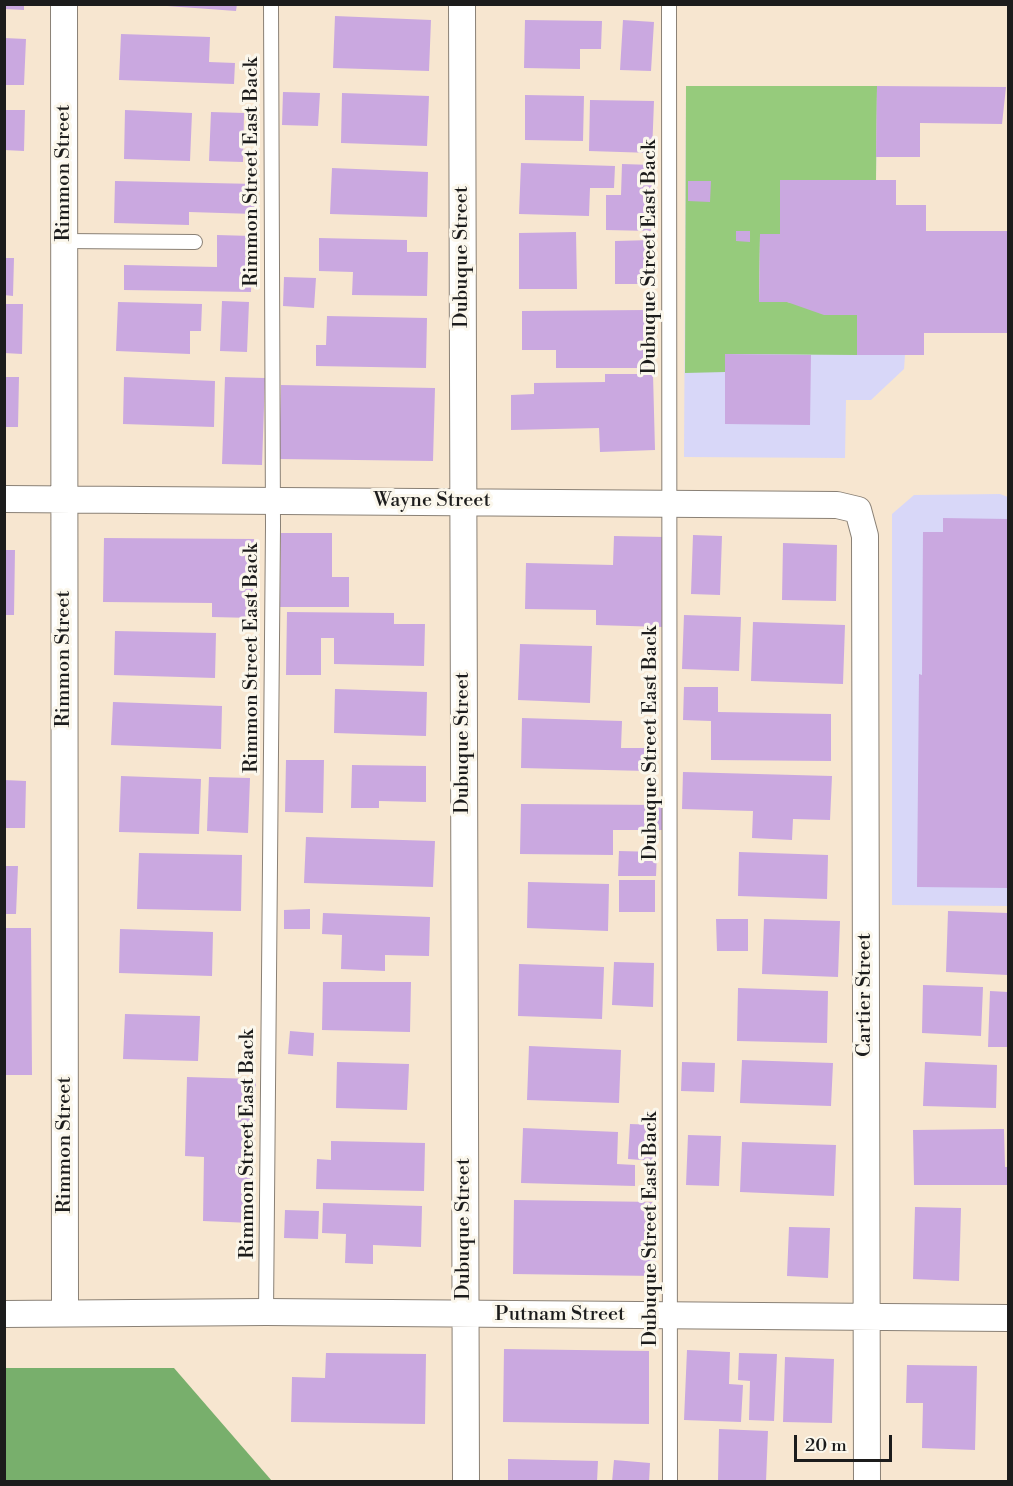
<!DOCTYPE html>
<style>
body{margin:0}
#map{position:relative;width:1013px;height:1486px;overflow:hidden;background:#f7e6d0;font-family:"Libre Bodoni",serif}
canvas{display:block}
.frame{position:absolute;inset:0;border:6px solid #1c1c1c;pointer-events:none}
.scale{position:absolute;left:794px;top:1435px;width:98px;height:27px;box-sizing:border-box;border:3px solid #1c1c1c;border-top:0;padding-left:8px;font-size:18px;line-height:21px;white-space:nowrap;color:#1c1c1c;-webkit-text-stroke:4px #fbf7ec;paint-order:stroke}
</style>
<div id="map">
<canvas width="1013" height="1486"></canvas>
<div class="frame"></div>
<div class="scale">20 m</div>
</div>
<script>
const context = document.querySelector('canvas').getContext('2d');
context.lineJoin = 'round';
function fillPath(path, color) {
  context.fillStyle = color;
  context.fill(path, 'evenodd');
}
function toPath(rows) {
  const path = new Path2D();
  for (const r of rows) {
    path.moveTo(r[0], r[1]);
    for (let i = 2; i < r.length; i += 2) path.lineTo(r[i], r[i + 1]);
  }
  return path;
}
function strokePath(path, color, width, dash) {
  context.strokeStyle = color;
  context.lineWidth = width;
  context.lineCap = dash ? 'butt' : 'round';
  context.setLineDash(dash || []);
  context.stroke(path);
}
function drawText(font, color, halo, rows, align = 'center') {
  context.font = font + ' "Libre Bodoni",serif';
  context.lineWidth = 6;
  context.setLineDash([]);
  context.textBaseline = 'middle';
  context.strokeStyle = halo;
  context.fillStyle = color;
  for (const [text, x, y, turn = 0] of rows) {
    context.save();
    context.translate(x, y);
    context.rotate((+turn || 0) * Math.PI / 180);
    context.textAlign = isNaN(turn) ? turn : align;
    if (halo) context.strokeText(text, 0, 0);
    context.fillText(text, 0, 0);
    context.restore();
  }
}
const built = toPath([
 [686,86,877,86,876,180,780,180,780,234,760,235,759,301,858,355,905,355,904,369,871,400,846,400,845,458,684,457],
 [1000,494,1008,497,1008,906,892,905,892,514,914,495]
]);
const green = toPath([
 [686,86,877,86,876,180,780,180,780,234,760,235,759,301,787,302,857,315,857,355,725,354,725,372,685,373]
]);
const forest = toPath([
 [5,1368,174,1368,272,1481,5,1481]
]);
const building = toPath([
 [4,4,24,4,24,10,4,9],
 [140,4,237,4,236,11],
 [335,16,431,20,429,71,333,68],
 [525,20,602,21,601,49,580,49,580,69,524,68],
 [623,20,654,22,651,71,620,70],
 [121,34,210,37,209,62,235,63,234,84,119,80],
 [4,38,26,39,24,85,4,85],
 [877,86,1006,87,1002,124,920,123,920,157,876,157],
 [283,92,320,93,318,126,282,125],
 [342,93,429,96,427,146,341,143],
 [525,95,584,96,583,141,525,140],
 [590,100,654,101,652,153,589,151],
 [4,110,25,110,24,151,4,150],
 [125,110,192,113,190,161,124,159],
 [211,112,244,113,243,162,209,161],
 [521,163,615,166,614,188,590,188,589,216,519,214],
 [622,164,653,165,651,231,606,230,606,195,621,195],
 [332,168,428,172,427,217,330,214],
 [780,180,896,180,896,205,926,205,926,231,1008,231,1008,333,924,333,924,355,857,355,857,315,824,315,787,302,759,302,760,234,780,234],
 [115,181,257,184,255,214,189,212,189,225,114,223],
 [688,181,711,181,710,202,688,201],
 [736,231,750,231,750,242,736,241],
 [576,232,577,289,519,289,519,233],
 [217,235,252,236,251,292,124,290,124,265,217,267],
 [319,238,407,240,407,252,428,252,427,296,352,295,353,272,319,271],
 [652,240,652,284,615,284,615,241],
 [4,258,14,258,13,296,4,295],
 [284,277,316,278,314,308,283,306],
 [222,301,249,302,247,352,220,351],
 [118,302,202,304,201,331,190,331,190,354,116,351],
 [4,304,23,304,22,354,4,353],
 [647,310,648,368,556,368,556,350,522,350,522,311],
 [327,316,427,318,426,368,316,366,316,345,326,345],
 [725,354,811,355,810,425,725,424],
 [605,374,653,374,655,450,600,452,599,428,511,430,511,395,534,394,534,383,605,382],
 [4,377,19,377,18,427,4,427],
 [124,377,215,381,214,427,123,424],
 [225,377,265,378,262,465,222,464],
 [281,385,435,388,433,461,279,459],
 [943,518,1008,519,1008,888,917,887,919,674,922,675,923,532,943,532],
 [281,533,332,533,332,577,349,577,349,607,280,607],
 [693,535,722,536,720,595,691,594],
 [614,536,665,537,663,627,596,625,596,610,525,609,526,563,613,565],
 [104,538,254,539,253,618,212,617,212,603,103,602],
 [783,543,837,545,836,601,782,600],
 [4,550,15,550,14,615,4,615],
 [287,612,394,613,394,624,425,624,424,666,334,664,334,638,321,638,321,675,286,675],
 [684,615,741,617,739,671,682,669],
 [753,622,845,625,843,684,751,681],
 [115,631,216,633,215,678,114,675],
 [520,644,592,646,590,703,518,700],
 [684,687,718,687,718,712,831,714,831,761,711,760,711,721,683,720],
 [335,689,427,692,426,736,334,733],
 [113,702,222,706,221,749,111,745],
 [522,718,622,721,621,748,647,748,647,771,521,768],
 [286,760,324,760,323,813,285,812],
 [352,765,426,766,426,802,379,801,379,808,351,808],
 [683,772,832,776,830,820,793,819,792,840,752,838,753,811,682,809],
 [121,776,201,779,199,834,119,832],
 [209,777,250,778,248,833,207,831],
 [4,780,26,781,25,828,4,828],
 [521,804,663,805,663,830,613,830,613,855,520,854],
 [306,837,435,841,433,887,304,883],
 [619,851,657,852,656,876,618,876],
 [739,852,828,855,827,899,738,896],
 [139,853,242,855,241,911,137,909],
 [4,866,18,866,16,914,4,914],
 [619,880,655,880,655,912,619,912],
 [528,882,609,884,608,931,527,928],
 [310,909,310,929,284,929,284,910],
 [948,911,1008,913,1008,975,946,972],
 [323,913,430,917,429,956,385,955,385,971,341,969,342,935,322,934],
 [716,919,748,919,748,951,717,951],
 [764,919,840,921,838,977,762,974],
 [4,928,31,928,32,1075,4,1075],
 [120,929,213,932,212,976,119,973],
 [614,962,654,963,653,1007,612,1005],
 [519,964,604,967,602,1019,518,1016],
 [323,982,411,982,410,1032,322,1030],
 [923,985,983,987,981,1036,922,1033],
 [738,988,828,991,827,1043,737,1041],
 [990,991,1008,992,1008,1047,988,1047],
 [125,1014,200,1016,198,1061,123,1059],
 [290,1031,314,1033,313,1056,288,1054],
 [529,1046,621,1050,619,1103,527,1100],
 [742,1060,833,1063,831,1106,740,1103],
 [337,1062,409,1064,407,1110,336,1108],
 [682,1062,715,1063,714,1092,681,1091],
 [925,1062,997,1065,996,1108,923,1106],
 [187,1077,256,1079,252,1223,203,1221,204,1157,185,1156],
 [630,1124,657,1125,655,1161,628,1159],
 [523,1128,618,1132,617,1164,635,1165,635,1186,521,1183],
 [1004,1129,1005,1167,1008,1167,1008,1185,914,1185,913,1130],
 [688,1135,721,1136,719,1186,686,1185],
 [331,1141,425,1143,424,1191,316,1189,317,1159,331,1160],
 [742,1142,836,1145,834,1196,740,1192],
 [514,1200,656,1202,655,1276,513,1274],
 [323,1203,422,1206,421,1247,373,1245,373,1264,345,1263,346,1234,322,1233],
 [915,1207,961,1208,959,1281,913,1279],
 [285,1210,319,1211,318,1239,284,1238],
 [789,1227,830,1228,828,1278,787,1276],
 [504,1349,649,1351,649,1424,503,1422],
 [687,1350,730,1352,729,1384,743,1385,741,1422,684,1420],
 [326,1353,426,1354,425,1424,291,1422,292,1377,325,1378],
 [739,1353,777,1354,774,1421,749,1420,750,1381,738,1380],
 [785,1357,834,1359,832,1423,783,1422],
 [907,1365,977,1366,975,1450,922,1448,923,1403,906,1403],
 [719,1429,768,1431,766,1482,718,1481],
 [508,1459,598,1461,597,1482,508,1482],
 [614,1460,650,1463,649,1482,612,1482]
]);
const lane = toPath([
 [669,4,670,1482],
 [64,241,195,242],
 [266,1312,273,526,271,4]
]);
const street = toPath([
 [64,4,65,1313],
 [462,4,466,1482],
 [4,499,837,505,858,510,865,536,867,1482],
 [4,1314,266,1312,1008,1318]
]);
const streetNames = [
 ["Rimmon Street East Back",252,172,-90],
 ["Rimmon Street",64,173,-90],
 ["Dubuque Street",462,257,-90],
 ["Dubuque Street East Back",650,257,-90],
 ["Wayne Street",432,501],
 ["Rimmon Street East Back",252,658,-90],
 ["Rimmon Street",64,659,-90],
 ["Dubuque Street",463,743,-90],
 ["Dubuque Street East Back",651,743,-90],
 ["Cartier Street",865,995,-90],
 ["Rimmon Street East Back",248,1144,-90],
 ["Rimmon Street",65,1145,-90],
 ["Dubuque Street",464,1229,-90],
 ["Dubuque Street East Back",651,1229,-90],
 ["Putnam Street",560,1315]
];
fillPath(built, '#d8d7f8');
fillPath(green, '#96cb7c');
fillPath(forest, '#78af6c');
fillPath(building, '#caa8e0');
strokePath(lane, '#8a8176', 16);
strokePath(street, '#8a8176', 28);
strokePath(lane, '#fff', 14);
strokePath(street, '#fff', 26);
drawText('20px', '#1c1c1c', '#fbf7ec', streetNames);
</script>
